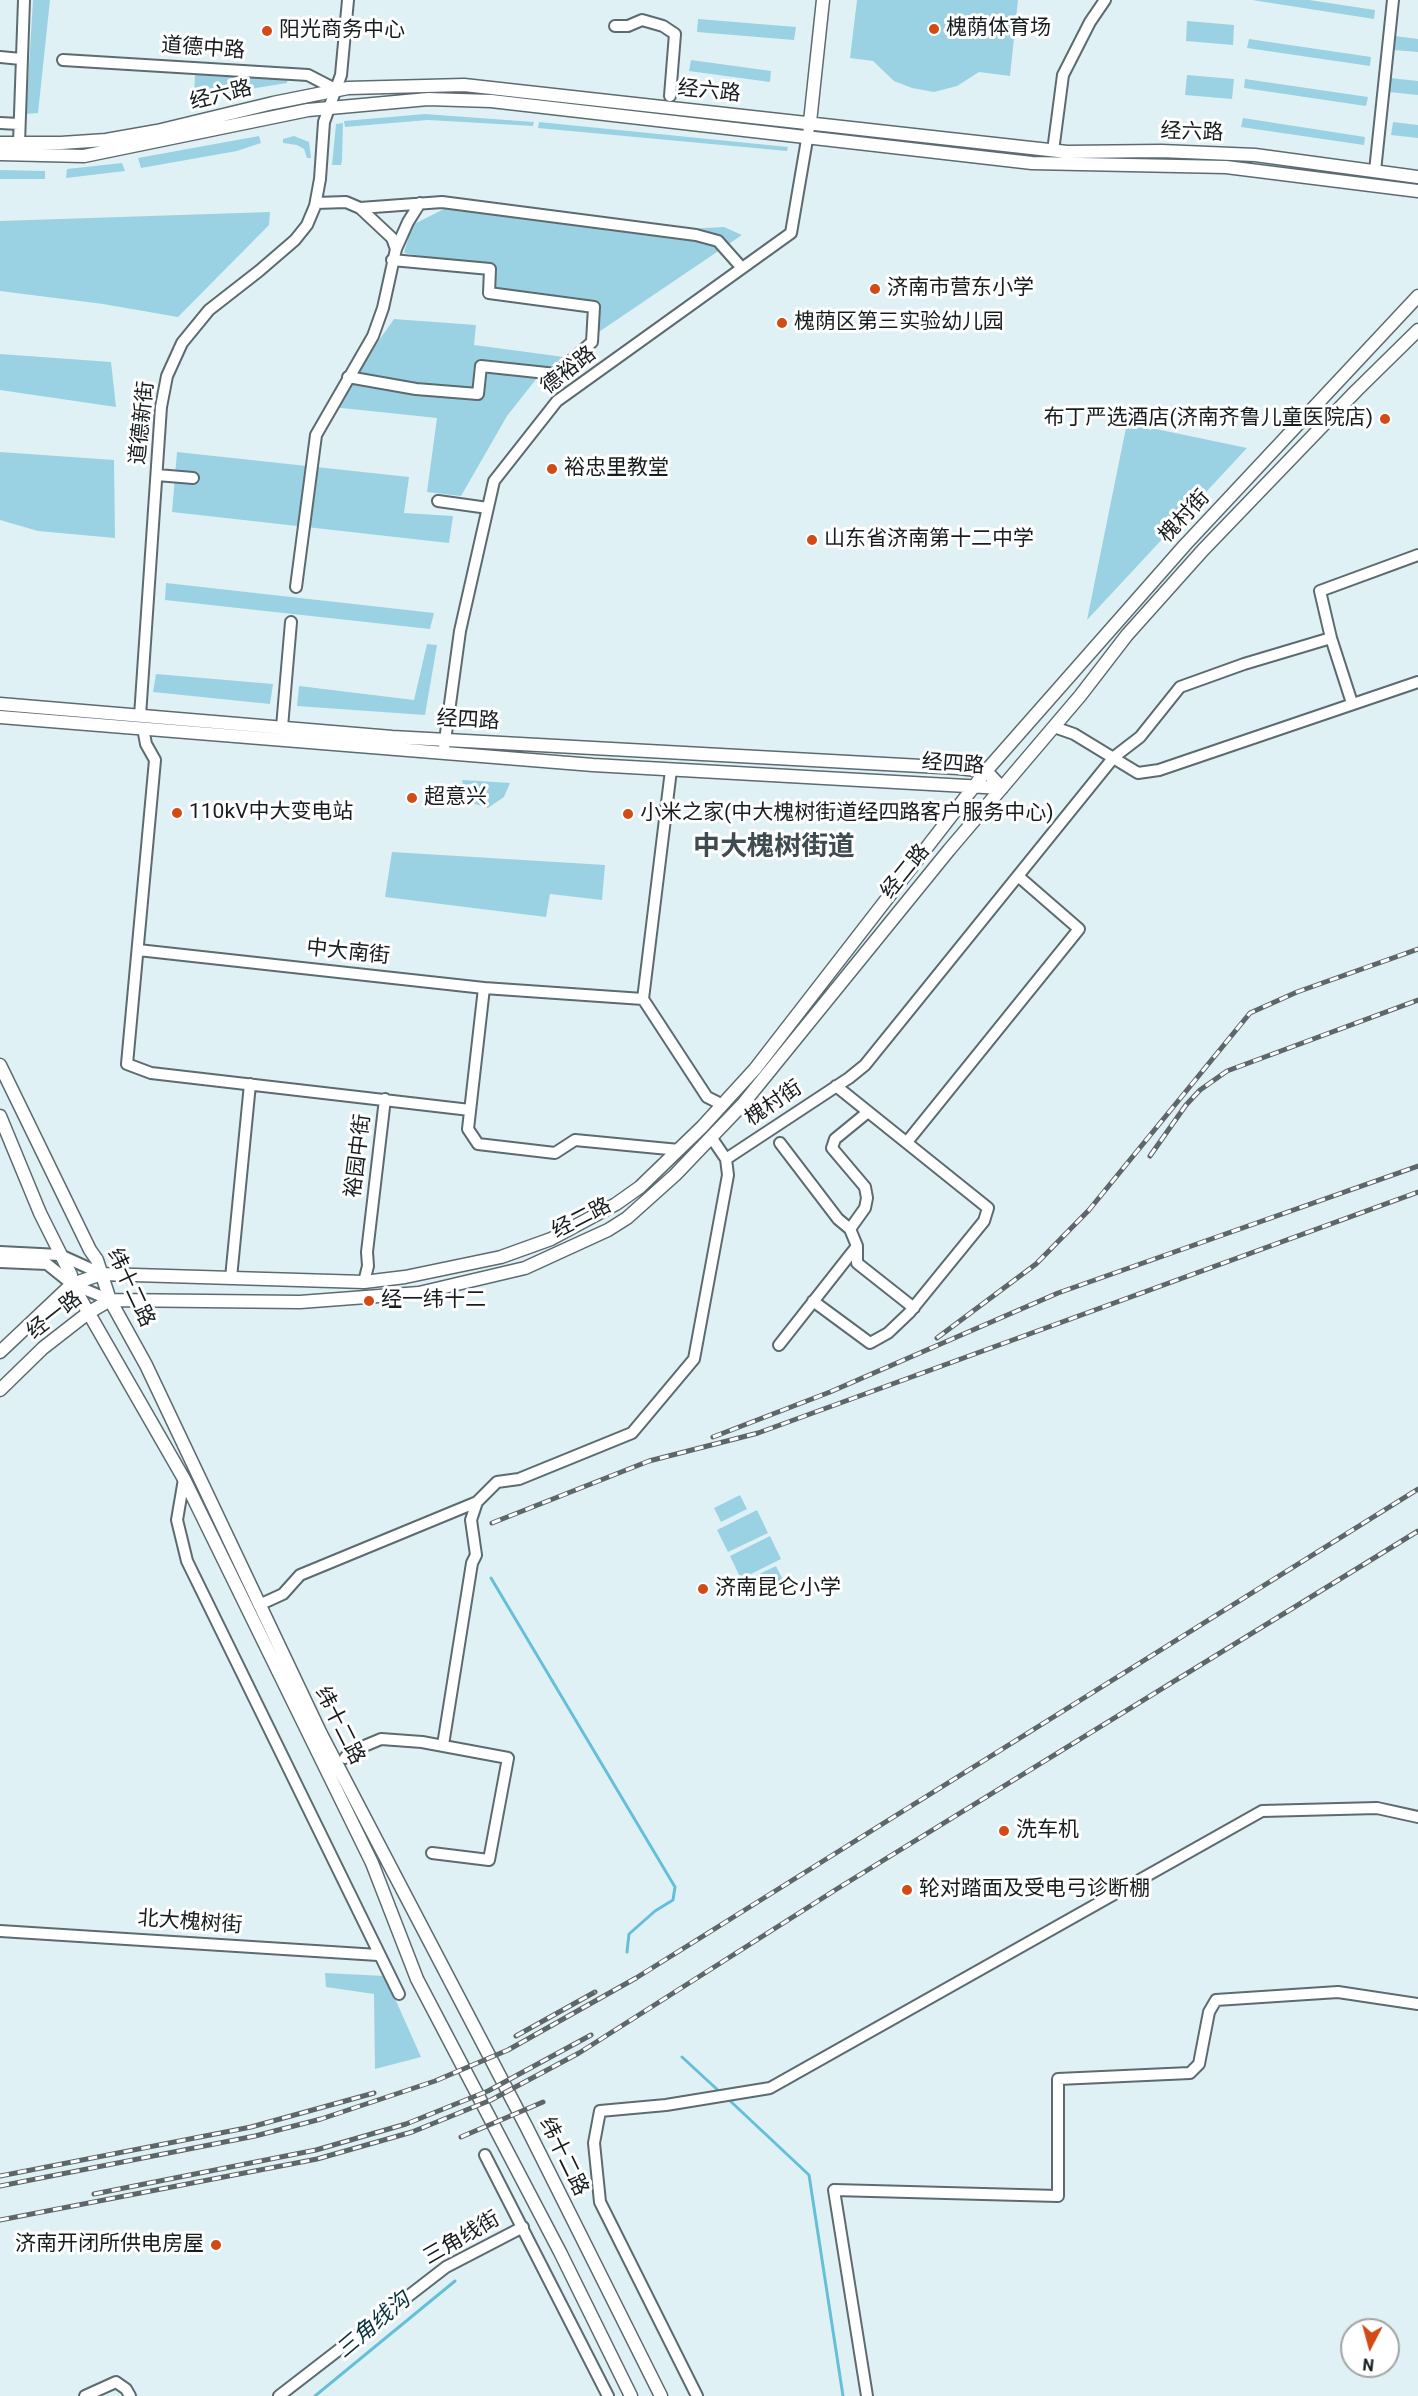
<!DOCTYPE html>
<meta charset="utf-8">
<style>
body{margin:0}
#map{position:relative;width:1418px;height:2396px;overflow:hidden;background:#e0f1f6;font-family:Roboto,sans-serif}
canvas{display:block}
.north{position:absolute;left:1340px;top:2318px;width:60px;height:60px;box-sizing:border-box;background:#fff;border:2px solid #a2a5a5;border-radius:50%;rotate:186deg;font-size:16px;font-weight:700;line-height:24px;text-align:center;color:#171d1f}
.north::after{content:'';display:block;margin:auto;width:21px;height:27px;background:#d24b16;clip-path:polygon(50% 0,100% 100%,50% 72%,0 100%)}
</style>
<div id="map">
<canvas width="1418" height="2396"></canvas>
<div class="north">N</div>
</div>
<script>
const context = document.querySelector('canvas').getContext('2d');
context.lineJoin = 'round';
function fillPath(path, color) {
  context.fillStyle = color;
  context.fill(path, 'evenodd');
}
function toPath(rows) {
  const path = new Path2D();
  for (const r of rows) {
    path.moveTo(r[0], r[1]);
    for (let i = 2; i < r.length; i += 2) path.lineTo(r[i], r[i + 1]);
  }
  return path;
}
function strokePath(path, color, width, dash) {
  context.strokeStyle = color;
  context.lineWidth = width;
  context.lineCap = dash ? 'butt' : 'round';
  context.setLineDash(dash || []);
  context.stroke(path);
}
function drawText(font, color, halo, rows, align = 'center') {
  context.font = font + ' Roboto,"Noto Sans SC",sans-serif';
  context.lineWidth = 6;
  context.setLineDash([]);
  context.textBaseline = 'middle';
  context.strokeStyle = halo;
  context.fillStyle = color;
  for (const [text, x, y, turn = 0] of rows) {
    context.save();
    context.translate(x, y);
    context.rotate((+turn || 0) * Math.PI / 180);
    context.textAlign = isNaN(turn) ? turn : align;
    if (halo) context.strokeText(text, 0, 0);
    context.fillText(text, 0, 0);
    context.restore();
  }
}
const green = toPath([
 [33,0,50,0,38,113,26,114],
 [857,0,1018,0,1010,76,979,72,957,86,934,92,912,88,894,81,873,61,850,58],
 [1252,0,1309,0,1375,10,1374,19],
 [698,19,796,27,794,40,697,32],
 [1187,21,1234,25,1233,45,1186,41],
 [1395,36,1418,39,1418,52,1394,50],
 [1249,39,1371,57,1370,66,1247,48],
 [691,60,771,71,770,82,689,71],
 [195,74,288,77,287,83,194,98],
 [1187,75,1234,79,1232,99,1185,95],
 [1390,78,1418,81,1418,95,1389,92],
 [1245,79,1368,97,1366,106,1244,88],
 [425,114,534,122,533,126,428,120,345,127,344,121],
 [1243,118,1365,137,1364,145,1241,127],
 [539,122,788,147,787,151,538,128],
 [1393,122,1418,125,1418,138,1391,135],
 [343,123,342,161,341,165,332,165,336,124],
 [259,136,261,143,237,151,141,168,138,158],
 [294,136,309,142,311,158,307,158,304,149,297,145,283,143,283,139],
 [122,163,125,171,66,178,67,169],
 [0,170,45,171,45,179,0,179],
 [448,207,687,229,724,227,742,235,587,340,589,311,499,292,485,267,404,253,412,225],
 [270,212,269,225,178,317,103,304,0,291,0,221],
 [394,319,476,325,474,345,564,357,541,373,507,416,461,496,427,492,437,418,332,407],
 [0,354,111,362,116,407,0,390],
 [1127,423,1247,448,1087,620,1117,472],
 [0,452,114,460,115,538,38,531,0,520],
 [177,452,409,477,404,513,453,516,449,543,172,512],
 [166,583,434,613,430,629,165,600],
 [427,644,437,645,425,715,297,706,299,686,414,700],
 [156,674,273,684,270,704,153,692],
 [462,780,510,783,504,797,488,808,472,803,465,793],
 [392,852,605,865,602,900,550,894,546,917,385,897],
 [740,1495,747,1509,721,1522,714,1508],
 [757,1510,768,1533,728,1552,717,1530],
 [770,1536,781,1559,741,1579,730,1556],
 [776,1566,783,1580,757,1592,751,1578],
 [325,1973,385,1976,421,2057,375,2069,374,1994,326,1987]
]);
const stream = toPath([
 [491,1578,675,1887,673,1900,655,1911,629,1934,627,1952],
 [682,2057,721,2093],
 [726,2097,809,2175,843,2396],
 [315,2396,455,2281]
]);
const minor = toPath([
 [615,26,628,26,642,20,663,26,675,34,670,96],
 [0,57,21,59],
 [63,60,308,75,337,90],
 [0,123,19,124],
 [19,143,24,0],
 [1053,151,1063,75,1090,22,1105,0],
 [1375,171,1393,0],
 [360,208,442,202,696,235,718,241,742,268],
 [396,249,408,222,420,203],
 [348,377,416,389,478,394,481,366,556,374,592,342,594,307,489,293,490,269,392,260],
 [157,475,193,478],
 [438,501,488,508],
 [296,587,316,435,373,336,383,308,396,249,392,238,360,208,346,202,316,203],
 [1331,638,1352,703],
 [140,716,161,407,167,376,182,343,209,310,259,271,295,240,307,225,315,206,320,179,324,122,341,75,348,0],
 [282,727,291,622],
 [1054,727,1074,734,1138,773,1159,770,1418,682],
 [143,728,146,744,155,760,127,1064,151,1073,470,1110],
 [444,748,460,631,494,481,557,401,791,233,810,122],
 [138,950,484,988,643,999],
 [484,988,468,1129,478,1144,555,1153,575,1140,679,1150],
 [643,999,671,770],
 [643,999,707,1097,717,1102,720,1108],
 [711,1137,726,1159,849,1078,865,1065,1114,757,1140,737,1180,687,1244,664,1331,638,1320,591,1418,555],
 [907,1142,1079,929,1018,876],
 [780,1143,838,1219,850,1229,857,1246,857,1263,914,1308],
 [850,1229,865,1208,867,1198,865,1187,832,1148,835,1139,868,1112],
 [0,1252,60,1255,102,1274],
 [0,1262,47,1264,72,1284,110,1300],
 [231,1278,250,1084],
 [364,1282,368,1266,367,1252,385,1099],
 [813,1301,870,1343,888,1333,909,1313,984,1221,988,1208,836,1086],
 [779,1345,857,1246],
 [184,1479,177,1520,187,1561,399,1994],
 [259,1605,283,1594,300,1575,477,1502,497,1482,519,1479,632,1433,694,1359,728,1175,726,1159],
 [443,1745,472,1563,476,1555,471,1520,477,1502],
 [345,1758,350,1752,381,1739,422,1742,508,1758,489,1860,432,1853],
 [0,1931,378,1955],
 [485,2155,608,2396],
 [85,2396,116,2382,126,2389,130,2396],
 [279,2396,446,2267,523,2227],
 [697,2396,600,2202,594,2143,600,2111,666,2105,770,2088,1262,1811,1377,1808,1418,1817],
 [867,2396,834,2190,1058,2196,1058,2079,1190,2073,1199,2064,1209,2012,1216,2000,1338,1992,1418,2004]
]);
const major = toPath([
 [810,122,823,0],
 [0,143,61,143,106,140,157,131,273,103,348,88,464,85,1067,152,1161,151,1255,155,1418,177],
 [0,154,84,156,308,110,428,99,491,101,1032,163,1226,167,1418,191],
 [0,704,392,737,958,768,986,771,1002,788],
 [0,717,593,765,1002,788],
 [0,1065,90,1250,97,1260,110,1300,146,1365,321,1734,527,2128,661,2396],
 [0,1116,40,1213,71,1275,72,1284,184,1479,372,1863,417,1979,560,2252,631,2396],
 [110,1300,300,1302,419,1293,525,1268,608,1230,627,1218,675,1175,742,1105,949,850,1080,696,1127,635,1203,550,1356,391,1418,330],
 [0,1352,72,1284,102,1274,364,1282,405,1277,501,1257,551,1239,616,1204,640,1187,702,1127,755,1069,986,771,1185,545,1418,296],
 [0,1390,43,1348,88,1313,110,1300]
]);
const rail = toPath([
 [1150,1156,1186,1105,1200,1090,1227,1071,1418,1000],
 [937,1338,1036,1264,1089,1210,1250,1013,1297,992,1418,949],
 [713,1437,830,1392,1058,1293,1418,1166],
 [492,1523,649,1461,758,1433,1418,1192],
 [516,2036,595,1992],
 [461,2137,543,2102],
 [0,2176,251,2127,374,2093],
 [0,2186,255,2136,321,2119,435,2081,508,2050,636,1978,1418,1489],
 [94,2194,316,2150,406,2124,488,2091,591,2035],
 [0,2220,317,2159,412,2132,491,2100,579,2053,840,1887,1418,1531]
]);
const markers = [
 [934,29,6,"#d24b16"],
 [267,31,6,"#d24b16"],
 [875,289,6,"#d24b16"],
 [782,323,6,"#d24b16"],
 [1385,419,6,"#d24b16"],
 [552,469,6,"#d24b16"],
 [812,540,6,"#d24b16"],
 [412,798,6,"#d24b16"],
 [177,813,6,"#d24b16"],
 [628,814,6,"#d24b16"],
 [369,1301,6,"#d24b16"],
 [703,1589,6,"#d24b16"],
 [1004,1831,6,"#d24b16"],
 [907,1890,6,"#d24b16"],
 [216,2245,6,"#d24b16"]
];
const poiNames = [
 ["槐荫体育场",946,29],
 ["阳光商务中心",279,31],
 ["济南市营东小学",887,289],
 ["槐荫区第三实验幼儿园",794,323],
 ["布丁严选酒店(济南齐鲁儿童医院店)",1373,419,"right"],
 ["裕忠里教堂",564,469],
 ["山东省济南第十二中学",824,540],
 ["超意兴",424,798],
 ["110kV中大变电站",189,813],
 ["小米之家(中大槐树街道经四路客户服务中心)",640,814],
 ["经一纬十二",381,1301],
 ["济南昆仑小学",715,1589],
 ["洗车机",1016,1831],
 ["轮对踏面及受电弓诊断棚",919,1890],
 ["济南开闭所供电房屋",204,2245,"right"]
];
const streetNames = [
 ["道德中路",203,49,4],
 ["经六路",709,92,6],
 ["经六路",221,96,-14],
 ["经六路",1192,133,2],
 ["德裕路",569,371,-38],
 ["道德新街",143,423,-84],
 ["槐村街",1185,517,-47],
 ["经四路",468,721,3],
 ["经四路",953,765,4],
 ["经二路",906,872,-51],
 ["中大南街",348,953,6],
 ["槐村街",774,1104,-34],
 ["裕园中街",359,1156,-83],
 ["经二路",582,1219,-27],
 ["纬十二路",130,1288,65],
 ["经一路",55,1316,-38],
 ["纬十二路",339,1726,63],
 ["北大槐树街",190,1923,4],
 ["纬十二路",563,2157,64],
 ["三角线街",462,2239,-30]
];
const waterNames = [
 ["三角线沟",374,2326,-40]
];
const districtNames = [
 ["中大槐树街道",774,848]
];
fillPath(green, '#9ad2e3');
strokePath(stream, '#66bfd8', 3);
strokePath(minor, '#5c6b6f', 14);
strokePath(major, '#5c6b6f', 15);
strokePath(minor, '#fff', 10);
strokePath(major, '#fff', 12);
strokePath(rail, '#5d676a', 5);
strokePath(rail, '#fff', 3, [9]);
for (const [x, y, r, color] of markers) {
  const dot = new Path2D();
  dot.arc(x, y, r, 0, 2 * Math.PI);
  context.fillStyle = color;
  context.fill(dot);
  strokePath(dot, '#fff', 2);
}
drawText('21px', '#171d1f', '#fff', poiNames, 'left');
drawText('21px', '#171d1f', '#fff', streetNames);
drawText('italic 22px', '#07333d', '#fff', waterNames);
drawText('bold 27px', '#3e4c51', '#fff', districtNames);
</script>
